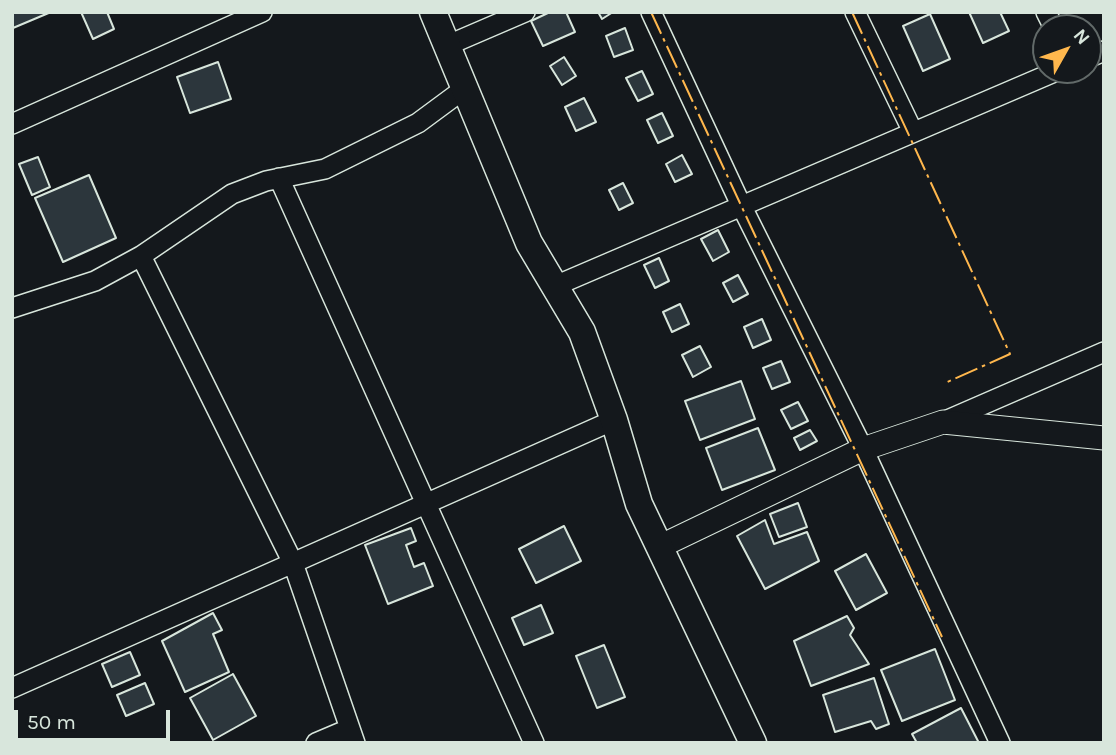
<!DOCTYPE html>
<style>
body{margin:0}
#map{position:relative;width:1116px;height:755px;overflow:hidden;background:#14181c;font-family:Karla,sans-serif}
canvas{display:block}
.frame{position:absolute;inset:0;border:14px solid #d8e6dc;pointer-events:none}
.north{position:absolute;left:1032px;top:14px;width:70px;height:70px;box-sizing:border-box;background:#14181c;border:2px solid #626a69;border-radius:50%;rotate:50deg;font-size:19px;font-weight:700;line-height:28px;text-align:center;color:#d8e6dc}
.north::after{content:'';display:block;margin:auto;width:24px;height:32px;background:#ffb74d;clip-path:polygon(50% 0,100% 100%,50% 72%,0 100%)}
.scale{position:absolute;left:14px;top:710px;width:156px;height:32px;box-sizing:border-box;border:4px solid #d8e6dc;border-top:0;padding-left:9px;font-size:21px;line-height:24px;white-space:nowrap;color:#d8e6dc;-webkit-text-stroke:5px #14181c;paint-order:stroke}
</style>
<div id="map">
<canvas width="1116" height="755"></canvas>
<div class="frame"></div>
<div class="north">N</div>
<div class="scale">50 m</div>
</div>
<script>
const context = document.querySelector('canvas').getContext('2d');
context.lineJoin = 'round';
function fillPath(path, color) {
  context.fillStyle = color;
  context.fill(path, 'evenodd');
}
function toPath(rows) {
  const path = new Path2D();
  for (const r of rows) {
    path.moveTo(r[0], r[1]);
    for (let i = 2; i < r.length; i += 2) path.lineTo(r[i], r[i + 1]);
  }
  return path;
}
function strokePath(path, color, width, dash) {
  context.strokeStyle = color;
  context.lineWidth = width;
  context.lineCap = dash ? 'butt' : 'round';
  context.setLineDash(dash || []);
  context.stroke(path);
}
const building = toPath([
 [12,12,51,12,13,28,12,12],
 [81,12,107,12,114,29,93,39,81,12],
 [550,12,566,12,575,32,543,46,531,21,550,12],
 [598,12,613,12,602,19,598,12],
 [969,12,1000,12,1009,31,983,43,969,12],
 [930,14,950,59,923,71,903,26,930,14],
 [625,28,633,50,614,57,606,36,625,28],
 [564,57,576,76,562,85,550,66,564,57],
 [218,62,231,99,190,113,177,77,218,62],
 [642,71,653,94,638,101,626,78,642,71],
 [584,98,596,122,576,131,565,107,584,98],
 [662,113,673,136,658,143,647,120,662,113],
 [682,155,692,174,675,182,666,164,682,155],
 [38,157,50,187,32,195,19,164,38,157],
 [89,175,116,238,63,262,35,198,89,175],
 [623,183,633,203,619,210,609,190,623,183],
 [718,230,729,252,713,261,701,239,718,230],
 [659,258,669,281,655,288,644,265,659,258],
 [738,275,748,294,733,302,723,283,738,275],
 [680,304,689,324,672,332,663,312,680,304],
 [762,319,771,340,753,348,744,327,762,319],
 [700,346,711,367,693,377,682,355,700,346],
 [781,361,790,382,772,389,763,368,781,361],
 [741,381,755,419,700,440,685,401,741,381],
 [798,402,808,421,791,429,781,410,798,402],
 [758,428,775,470,722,490,706,448,758,428],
 [810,430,817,441,800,450,794,438,810,430],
 [798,503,807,527,779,537,770,514,798,503],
 [765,520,774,544,807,532,819,561,765,589,737,536,765,520],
 [564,526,581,561,536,583,519,549,564,526],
 [411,528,416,541,406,545,414,567,424,563,433,586,388,604,365,545,411,528],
 [866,554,887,593,856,610,835,571,866,554],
 [541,605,553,633,524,645,512,618,541,605],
 [213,613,222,630,213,634,229,672,185,692,162,641,213,613],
 [847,616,854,628,850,635,869,664,811,686,794,641,847,616],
 [604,645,625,697,597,708,576,656,604,645],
 [935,649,955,700,902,721,881,670,935,649],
 [130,652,140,675,112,687,102,664,130,652],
 [233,674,256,716,213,740,190,698,233,674],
 [874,678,889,724,876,729,871,721,835,732,823,695,874,678],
 [145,683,154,704,126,716,117,695,145,683],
 [961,708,979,743,917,743,912,734,961,708]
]);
const minor = toPath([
 [651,12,741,205,863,449,1000,743],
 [855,12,913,132],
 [1046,12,1054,28],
 [446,46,525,12],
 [1088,58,1104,51],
 [12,124,262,12],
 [279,178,534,743],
 [141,256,293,563,355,743],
 [555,286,1059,70],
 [12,308,95,281,141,256,232,194,266,181,325,169,418,123,464,89],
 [943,422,1104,352],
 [12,688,614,420],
 [316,743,349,729]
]);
const tertiary = toPath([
 [659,547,863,449,943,422,1104,438]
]);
const secondary = toPath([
 [433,12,529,243,582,332,614,420,639,504,753,743]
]);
const power = toPath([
 [651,12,942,637],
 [852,12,1010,354,945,383]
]);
fillPath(building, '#2c363c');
strokePath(building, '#d8e6dc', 2);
strokePath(minor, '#d8e6dc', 22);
strokePath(tertiary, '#d8e6dc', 25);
strokePath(secondary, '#d8e6dc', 29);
strokePath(minor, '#14181c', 19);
strokePath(tertiary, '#14181c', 23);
strokePath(secondary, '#14181c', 26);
strokePath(power, '#ffb74d', 2, [24, 5, 3.5, 5]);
</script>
